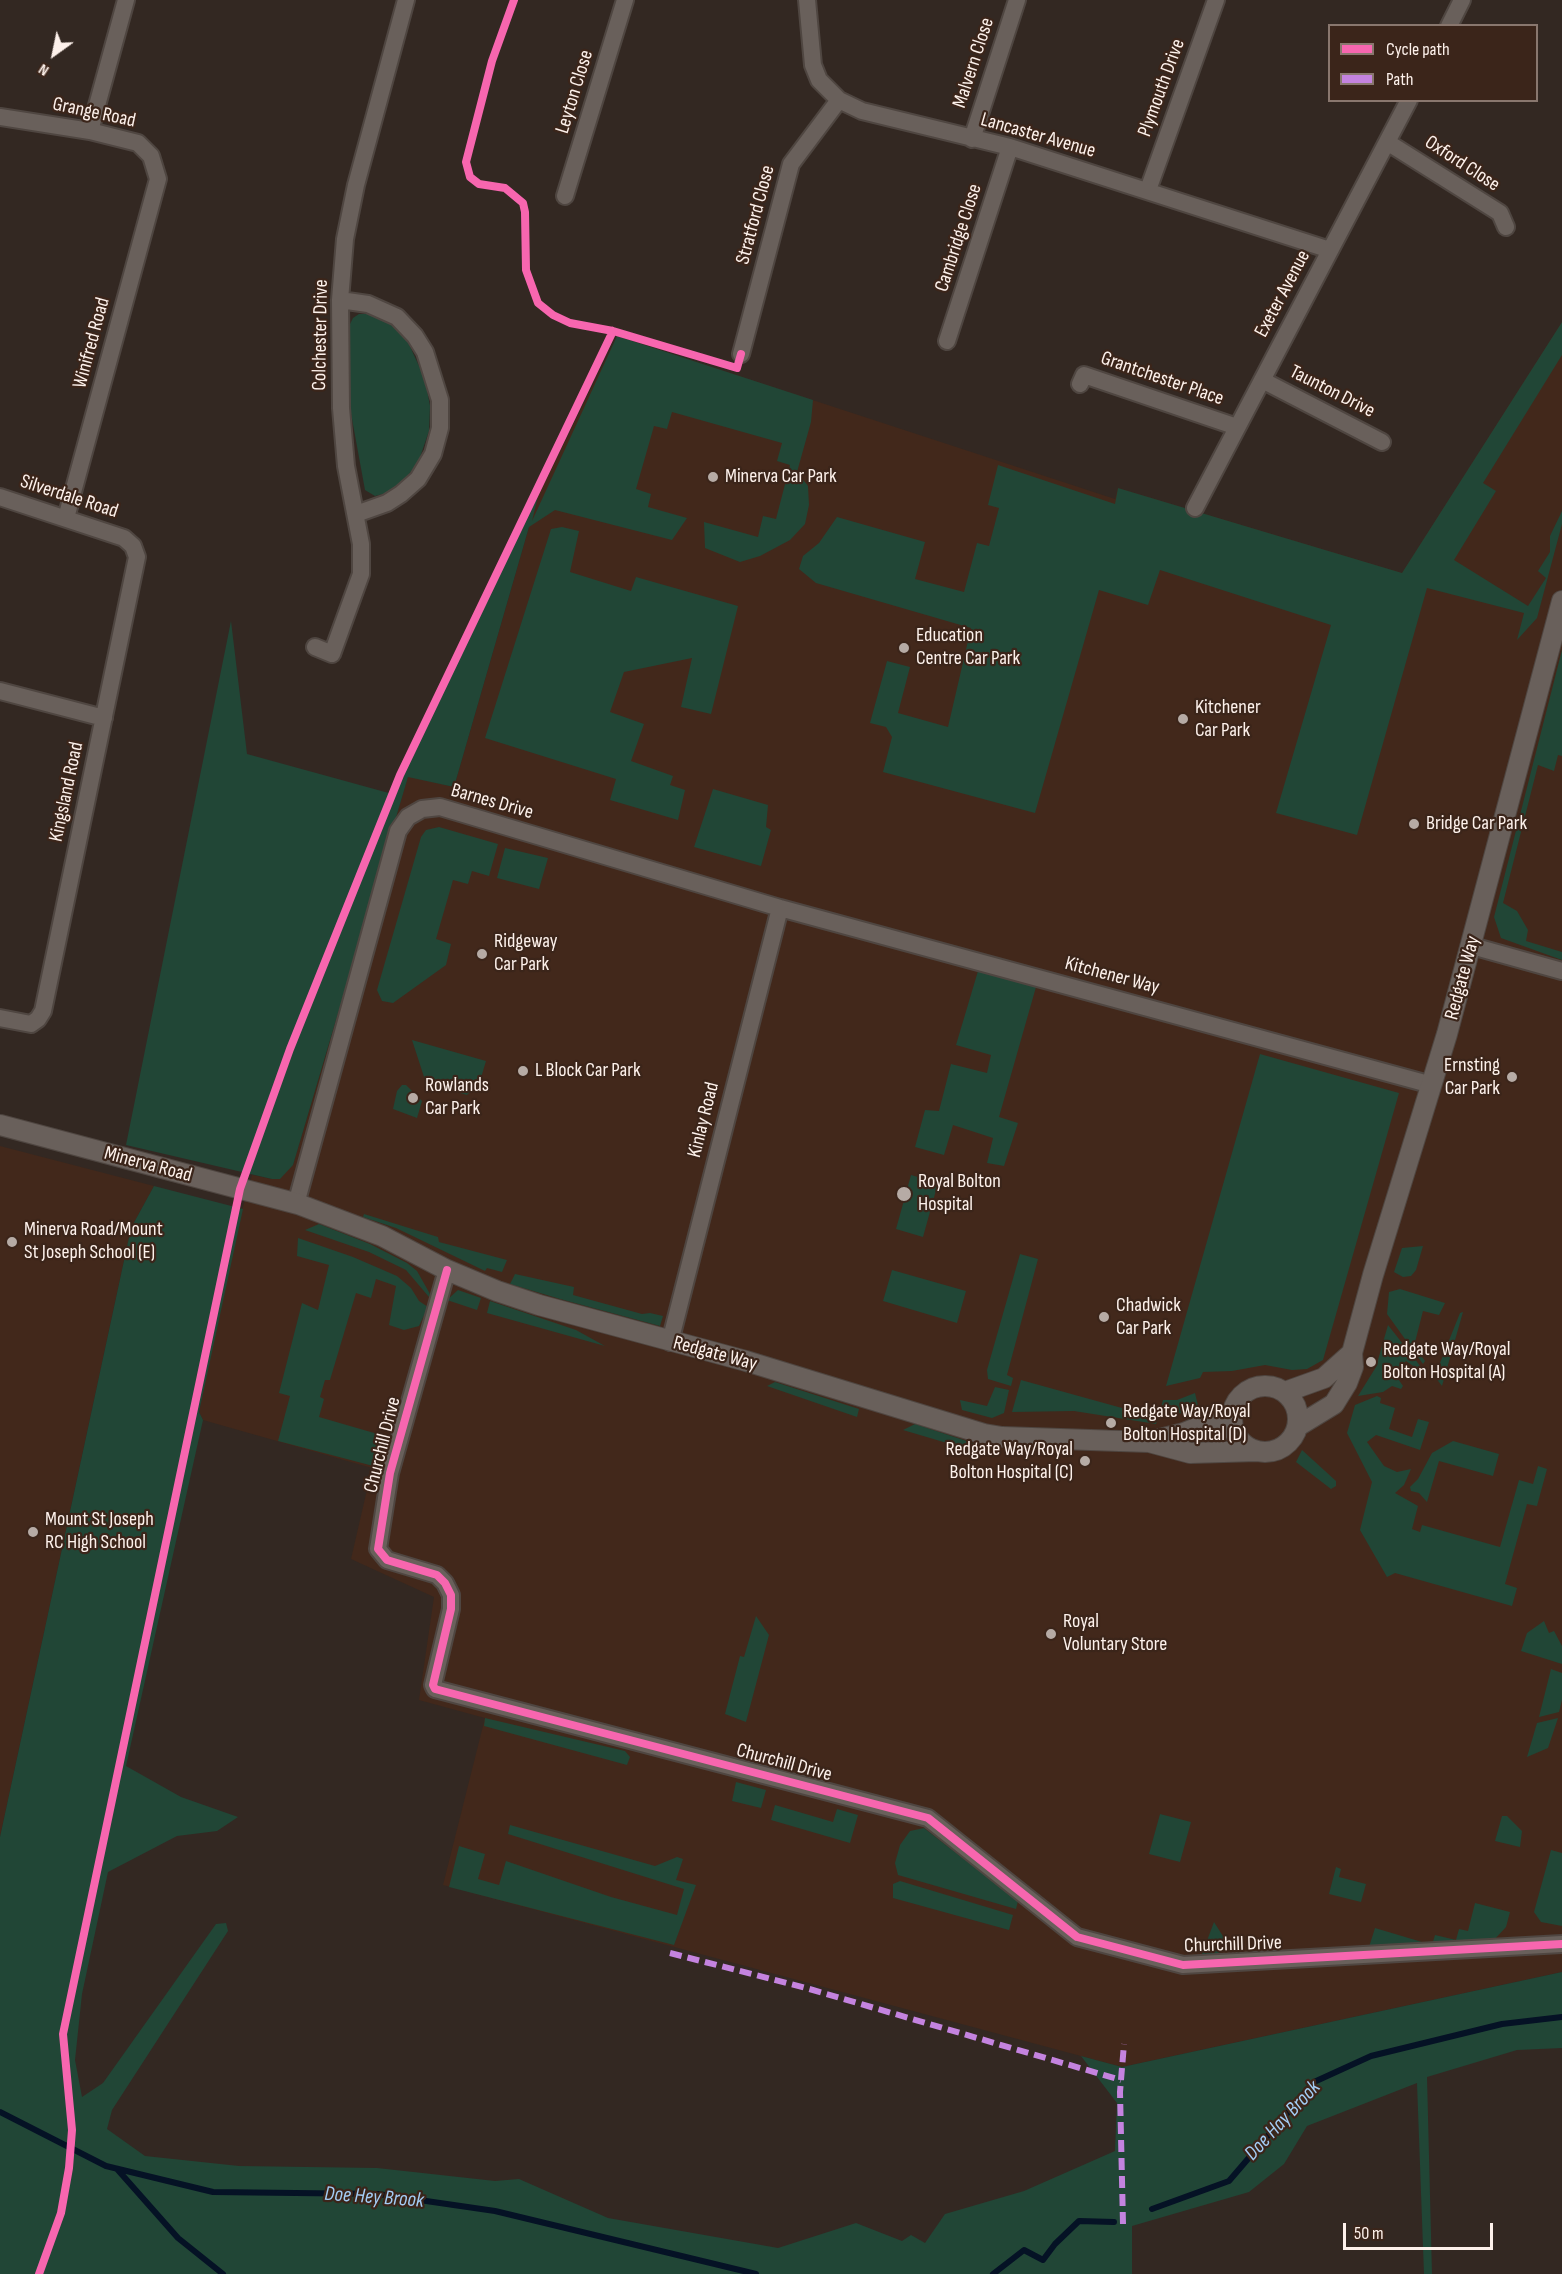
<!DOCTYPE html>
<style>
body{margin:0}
#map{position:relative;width:1562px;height:2274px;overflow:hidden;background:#332822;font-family:"Sofia Sans Condensed",sans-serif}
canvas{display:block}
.legend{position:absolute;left:1328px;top:24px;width:210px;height:78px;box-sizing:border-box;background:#3b251a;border:2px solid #89776e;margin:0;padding:8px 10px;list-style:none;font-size:18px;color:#fdf1eb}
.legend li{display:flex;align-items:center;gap:12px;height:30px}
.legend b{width:30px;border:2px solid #89776e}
.north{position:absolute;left:24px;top:24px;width:60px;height:60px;-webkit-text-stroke:4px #3b251a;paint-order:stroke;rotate:213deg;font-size:16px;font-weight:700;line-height:24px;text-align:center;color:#fdf1eb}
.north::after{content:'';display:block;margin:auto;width:21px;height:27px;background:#fdf1eb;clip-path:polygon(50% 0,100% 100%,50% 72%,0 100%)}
.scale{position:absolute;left:1343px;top:2223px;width:150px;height:27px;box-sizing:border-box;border:3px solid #fdf1eb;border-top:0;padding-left:8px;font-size:18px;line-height:21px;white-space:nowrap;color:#fdf1eb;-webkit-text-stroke:4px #3b251a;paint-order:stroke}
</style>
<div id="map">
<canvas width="1562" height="2274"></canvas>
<ul class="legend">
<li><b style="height:8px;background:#f766af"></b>Cycle path</li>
<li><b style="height:8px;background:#c483df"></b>Path</li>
</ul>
<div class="north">N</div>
<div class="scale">50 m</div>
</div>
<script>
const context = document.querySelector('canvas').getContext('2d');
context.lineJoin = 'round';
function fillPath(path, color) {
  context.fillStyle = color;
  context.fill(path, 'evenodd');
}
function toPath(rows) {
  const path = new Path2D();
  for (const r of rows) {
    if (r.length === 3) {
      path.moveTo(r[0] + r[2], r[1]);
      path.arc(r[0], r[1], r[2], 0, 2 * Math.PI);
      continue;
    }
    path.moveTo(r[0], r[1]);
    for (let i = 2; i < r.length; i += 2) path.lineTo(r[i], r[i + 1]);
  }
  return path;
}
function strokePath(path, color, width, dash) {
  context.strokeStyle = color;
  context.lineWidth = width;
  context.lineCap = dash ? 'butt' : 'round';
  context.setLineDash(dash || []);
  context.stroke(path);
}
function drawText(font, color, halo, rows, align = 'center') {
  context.font = font + ' "Sofia Sans Condensed",sans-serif';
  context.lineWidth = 4.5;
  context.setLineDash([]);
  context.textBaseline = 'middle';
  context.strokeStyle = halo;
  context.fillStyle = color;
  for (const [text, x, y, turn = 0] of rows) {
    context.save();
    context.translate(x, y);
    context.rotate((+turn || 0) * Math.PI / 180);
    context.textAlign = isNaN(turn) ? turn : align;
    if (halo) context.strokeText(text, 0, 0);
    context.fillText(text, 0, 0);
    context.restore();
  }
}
const built = toPath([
 [1562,322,1562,1972,1122,2067,443,1885,485,1718,419,1700,434,1597,351,1559,372,1468,203,1420,199,1412,234,1239,252,1175,272,1179,293,1165,408,776,454,787,538,496,617,336,1115,499,1118,488,1402,573],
 [0,1146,154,1186,131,1228,0,1837]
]);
const green = toPath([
 [359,314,370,314,385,319,407,340,425,379,430,406,429,431,418,463,395,491,375,496,365,490,350,408,349,326,353,318],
 [1562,322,1562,355,1483,483,1496,491,1454,560,1528,606,1546,578,1538,571,1550,552,1550,536,1562,511,1562,524,1537,618,1517,640,1524,613,1427,588,1357,835,1276,813,1331,625,1160,570,1148,605,1099,590,1035,813,883,772,892,737,886,727,870,723,887,661,910,667,898,713,948,727,971,628,816,583,799,569,803,556,819,543,837,517,925,542,915,579,964,592,977,543,989,546,999,508,988,505,998,465,1115,504,1118,488,1402,573],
 [617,336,813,400,811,422,797,472,808,486,809,505,805,524,790,540,760,556,740,562,705,548,704,522,758,537,763,516,776,519,790,465,777,461,782,443,672,412,667,429,654,426,636,489,651,494,648,507,687,518,672,540,555,510,529,527,454,787,408,777,293,1165,280,1179,272,1179,126,1145,231,621,247,754,396,795,403,775,538,496,532,521],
 [562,527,579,531,570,572,631,591,636,577,738,606,711,714,681,707,692,658,624,672,610,712,644,724,631,761,673,776,670,785,685,790,678,820,610,800,616,779,485,738,551,529],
 [1562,650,1562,756,1558,755,1554,771,1538,765,1503,903,1517,911,1528,930,1526,941,1562,952,1562,960,1501,938,1494,917],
 [713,789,768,805,766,827,771,830,761,866,694,847],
 [439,827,498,844,489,876,472,871,468,884,453,880,436,939,451,944,446,965,393,1003,382,1001,377,990,421,837,426,830],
 [505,848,548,858,539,889,497,878],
 [978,971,1036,987,999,1117,1018,1123,1004,1166,987,1163,993,1138,953,1125,944,1155,915,1147,925,1110,939,1111,951,1064,987,1073,991,1055,956,1045],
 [412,1040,486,1061,480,1081,467,1095,426,1083],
 [1260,1054,1399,1093,1323,1360,1307,1369,1292,1370,1265,1365,1232,1371,1203,1372,1200,1378,1166,1386],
 [402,1085,406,1085,422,1101,417,1118,393,1109,397,1091],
 [911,1175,938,1183,923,1237,896,1229],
 [154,1186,243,1209,199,1412,203,1420,126,1766,181,1797,238,1817,217,1831,177,1836,108,1872,82,1994,75,2060,82,2097,103,2083,216,1924,226,1923,228,1931,112,2110,107,2129,145,2156,239,2166,377,2168,495,2181,519,2179,608,2218,778,2248,856,2223,902,2241,911,2235,925,2243,945,2214,1024,2191,1115,2151,1117,2103,1081,2056,1122,2067,1562,1972,1562,2048,1517,2050,1427,2077,1432,2274,1424,2274,1417,2083,1307,2126,1284,2164,1249,2192,1132,2226,1132,2274,0,2274,0,1837,131,1228],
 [364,1214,438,1237,439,1242,507,1260,502,1272,487,1268,485,1271,396,1228,363,1217],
 [319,1224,370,1244,407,1263,417,1271,430,1294,429,1297,406,1270,369,1252,305,1230],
 [298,1238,353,1257,397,1276,411,1288,419,1301,428,1307,419,1326,404,1330,389,1325,396,1286,376,1279,371,1298,356,1293,330,1380,325,1380,320,1397,324,1399,319,1417,388,1437,381,1468,278,1441,290,1396,279,1393,302,1303,318,1310,329,1265,297,1256],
 [1423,1246,1416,1270,1411,1276,1403,1277,1394,1272,1402,1248],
 [1020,1254,1038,1259,1007,1375,1013,1378,1011,1386,988,1379,987,1370],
 [892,1270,966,1291,957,1323,883,1301],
 [515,1274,574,1287,573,1295,642,1314,650,1313,663,1316,660,1326,560,1299,510,1284],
 [1400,1289,1445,1303,1439,1315,1423,1311,1414,1346,1425,1361,1423,1364,1387,1314,1389,1292],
 [458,1290,481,1298,477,1310,447,1300],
 [490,1301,576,1330,605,1346,487,1313],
 [1463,1312,1442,1386,1432,1373,1440,1363,1460,1313],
 [1388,1325,1421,1367,1419,1370,1406,1361,1394,1373,1403,1386,1401,1389,1392,1386,1383,1392,1358,1396,1376,1367],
 [1021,1380,1158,1418,1156,1424,1074,1411,1012,1412],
 [775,1382,859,1409,857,1417,767,1386],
 [995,1387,1009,1390,1004,1413,992,1418,962,1410,960,1400,987,1406],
 [1195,1393,1200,1414,1192,1417,1161,1407,1163,1400,1177,1400],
 [1377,1396,1381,1398,1380,1403,1395,1408,1389,1429,1412,1437,1418,1419,1429,1422,1420,1450,1376,1435,1367,1442,1384,1466,1397,1472,1411,1469,1404,1485,1395,1493,1418,1506,1412,1529,1420,1532,1422,1525,1500,1547,1519,1480,1533,1484,1538,1466,1547,1469,1537,1506,1527,1504,1505,1584,1517,1588,1512,1606,1395,1573,1387,1577,1360,1530,1372,1482,1347,1433,1355,1405],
 [915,1424,997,1451,994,1457,903,1430],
 [1453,1441,1499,1454,1493,1476,1439,1461,1427,1502,1419,1493,1411,1491,1410,1487,1418,1479,1432,1453],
 [1302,1450,1336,1481,1336,1486,1331,1489,1296,1462],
 [756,1616,769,1635,746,1722,725,1714,740,1656,744,1657],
 [1544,1621,1549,1633,1554,1631,1562,1646,1562,1664,1521,1651,1527,1633],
 [1551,1669,1562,1673,1562,1700,1559,1712,1539,1717],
 [485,1718,625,1751,630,1757,627,1765,484,1726],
 [1558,1718,1548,1748,1527,1757,1537,1723],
 [736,1782,766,1790,761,1808,732,1801],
 [775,1805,833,1822,837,1809,858,1815,850,1843,771,1820],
 [1160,1814,1191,1822,1180,1862,1149,1854],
 [1502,1816,1507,1816,1522,1831,1520,1847,1495,1841],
 [510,1825,655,1866,677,1857,683,1859,676,1880,696,1885,674,1945,449,1887,459,1846,485,1854,478,1879,499,1885,506,1861,611,1897,677,1915,684,1889,508,1834],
 [924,1828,1018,1901,1016,1909,898,1875,895,1863,900,1845,910,1831],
 [1551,1850,1562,1853,1562,1926,1541,1922,1534,1912],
 [1336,1867,1341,1869,1339,1877,1366,1884,1361,1902,1329,1894],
 [900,1881,1013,1915,1009,1930,893,1898,893,1884],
 [1475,1903,1510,1912,1506,1927,1493,1941,1434,1946,1369,1947,1375,1928,1432,1945,1435,1935,1456,1940,1459,1929,1468,1931],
 [1214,1922,1226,1941,1224,1950,1215,1955,1202,1954]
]);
const stream = toPath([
 [0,2112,106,2166,213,2192,378,2194,495,2211,756,2274],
 [117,2169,178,2238,223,2274],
 [1152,2209,1229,2181,1314,2082,1371,2056,1502,2024,1562,2017],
 [993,2274,1024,2250,1043,2260,1055,2244,1079,2221,1114,2222]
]);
const minor = toPath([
 [807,0,813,65,819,80,839,100,862,111,1010,147,1330,250],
 [1449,26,1462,0],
 [0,117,90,131,138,143,151,156,158,179,66,518],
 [90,131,126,0],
 [972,139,1017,0],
 [1387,142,1500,213,1506,227],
 [1148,190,1216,0],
 [565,196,625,0],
 [340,300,368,304,397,317,415,336,425,352,440,400,440,428,433,454,418,479,401,494,387,503,356,514],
 [947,341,1010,147],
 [741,354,791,164,839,100],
 [1262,380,1382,442],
 [1080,384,1084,375,1237,427],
 [0,497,124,538,133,546,137,557,43,1011,38,1019,31,1024,0,1018],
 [1195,508,1409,100],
 [315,647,332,654,361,574,361,544,346,466,341,408,340,300,345,239,356,185,406,0],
 [0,691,104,718],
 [1472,946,1562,971],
 [296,1204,398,831,408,817,422,809,440,807,780,908,1432,1085],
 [447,1270,390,1473,378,1549,387,1560,437,1575,445,1583,451,1595,451,1609,433,1685,435,1689,928,1818,1077,1937,1183,1965,1562,1944],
 [670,1342,780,908]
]);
const tertiary = toPath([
 [0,1125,298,1204,382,1236,447,1270,497,1291,539,1305,746,1361,984,1434,1002,1437,1149,1442,1190,1453,1257,1451],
 [1265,1419,33],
 [1285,1392,1324,1378,1352,1353],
 [1298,1426,1334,1404,1347,1383,1353,1367,1352,1353,1373,1275,1447,1034,1562,601],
 [1152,1441,1184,1433,1233,1413]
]);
const quiet = toPath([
 [670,1953,806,1988,1121,2080],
 [1123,2224,1120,2092,1124,2044]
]);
const cycleway = toPath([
 [514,0,492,61,466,162,470,177,479,184,505,188,523,203,525,212,526,270,538,303,553,315,570,323,613,331,737,368,741,354],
 [447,1270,390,1473,378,1549,387,1560,437,1575,445,1583,451,1595,451,1609,433,1685,435,1689,928,1818,1077,1937,1183,1965,1562,1944],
 [39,2274,61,2213,69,2168,72,2130,63,2034,240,1189,290,1049,400,775,613,331]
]);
const markers = [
 [713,477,6,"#b6aba5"],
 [904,648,6,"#b6aba5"],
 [1183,719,6,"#b6aba5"],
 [1414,824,6,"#b6aba5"],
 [482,954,6,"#b6aba5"],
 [523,1071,6,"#b6aba5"],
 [1512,1077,6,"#b6aba5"],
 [413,1098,6,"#b6aba5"],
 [904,1194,8,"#b6aba5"],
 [12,1242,6,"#b6aba5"],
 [1104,1317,6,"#b6aba5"],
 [1371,1362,6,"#b6aba5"],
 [1111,1423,6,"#b6aba5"],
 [1085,1461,6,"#b6aba5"],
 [33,1532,6,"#b6aba5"],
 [1051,1634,6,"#b6aba5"]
];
const streetNames = [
 ["Malvern Close",974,63,-72],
 ["Plymouth Drive",1162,88,-70],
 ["Leyton Close",575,92,-73],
 ["Grange Road",94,113,12],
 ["Lancaster Avenue",1038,136,16],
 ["Oxford Close",1462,164,33],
 ["Stratford Close",756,215,-75],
 ["Cambridge Close",959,238,-72],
 ["Exeter Avenue",1283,294,-62],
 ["Colchester Drive",321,335,-89],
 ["Winifred Road",92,343,-75],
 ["Grantchester Place",1162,379,19],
 ["Taunton Drive",1332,392,27],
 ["Silverdale Road",69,497,18],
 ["Kingsland Road",67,792,-78],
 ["Barnes Drive",492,802,16],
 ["Kitchener Way",1112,976,15],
 ["Redgate Way",1463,978,-75],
 ["Kinlay Road",704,1120,-76],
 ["Minerva Road",148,1165,15],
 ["Redgate Way",715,1354,15],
 ["Churchill Drive",383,1445,-76],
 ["Churchill Drive",784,1763,15],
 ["Churchill Drive",1233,1945,-2]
];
const poiNames = [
 ["Minerva Car Park",725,477],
 ["Education",916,636],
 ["Centre Car Park",916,659],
 ["Kitchener",1195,708],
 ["Car Park",1195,731],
 ["Bridge Car Park",1426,824],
 ["Ridgeway",494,942],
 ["Car Park",494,965],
 ["Ernsting",1500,1066,"right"],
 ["Car Park",1500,1089,"right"],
 ["L Block Car Park",535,1071],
 ["Rowlands",425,1086],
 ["Car Park",425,1109],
 ["Royal Bolton",918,1182],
 ["Hospital",918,1205],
 ["Minerva Road/Mount",24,1230],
 ["St Joseph School (E)",24,1253],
 ["Chadwick",1116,1306],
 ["Car Park",1116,1329],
 ["Redgate Way/Royal",1383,1350],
 ["Bolton Hospital (A)",1383,1373],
 ["Redgate Way/Royal",1123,1412],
 ["Bolton Hospital (D)",1123,1435],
 ["Redgate Way/Royal",1073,1450,"right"],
 ["Bolton Hospital (C)",1073,1473,"right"],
 ["Mount St Joseph",45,1520],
 ["RC High School",45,1543],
 ["Royal",1063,1622],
 ["Voluntary Store",1063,1645]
];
const waterNames = [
 ["Doe Hay Brook",1283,2121,-47],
 ["Doe Hey Brook",374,2198,4]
];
fillPath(built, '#42281b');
fillPath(green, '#214636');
strokePath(stream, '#051225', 6);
strokePath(minor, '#4f4641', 20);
strokePath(tertiary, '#4f4641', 22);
strokePath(minor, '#69605b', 16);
strokePath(tertiary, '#69605b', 20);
strokePath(quiet, '#c483df', 6, [12, 6]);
strokePath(cycleway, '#f766af', 8);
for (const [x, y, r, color] of markers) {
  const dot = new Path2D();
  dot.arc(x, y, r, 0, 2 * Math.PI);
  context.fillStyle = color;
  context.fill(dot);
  strokePath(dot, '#3b251a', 2);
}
drawText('20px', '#fdf1eb', '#3b251a', streetNames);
drawText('20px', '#fdf1eb', '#3b251a', poiNames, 'left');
drawText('italic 21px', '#a3ccf4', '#3b251a', waterNames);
</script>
